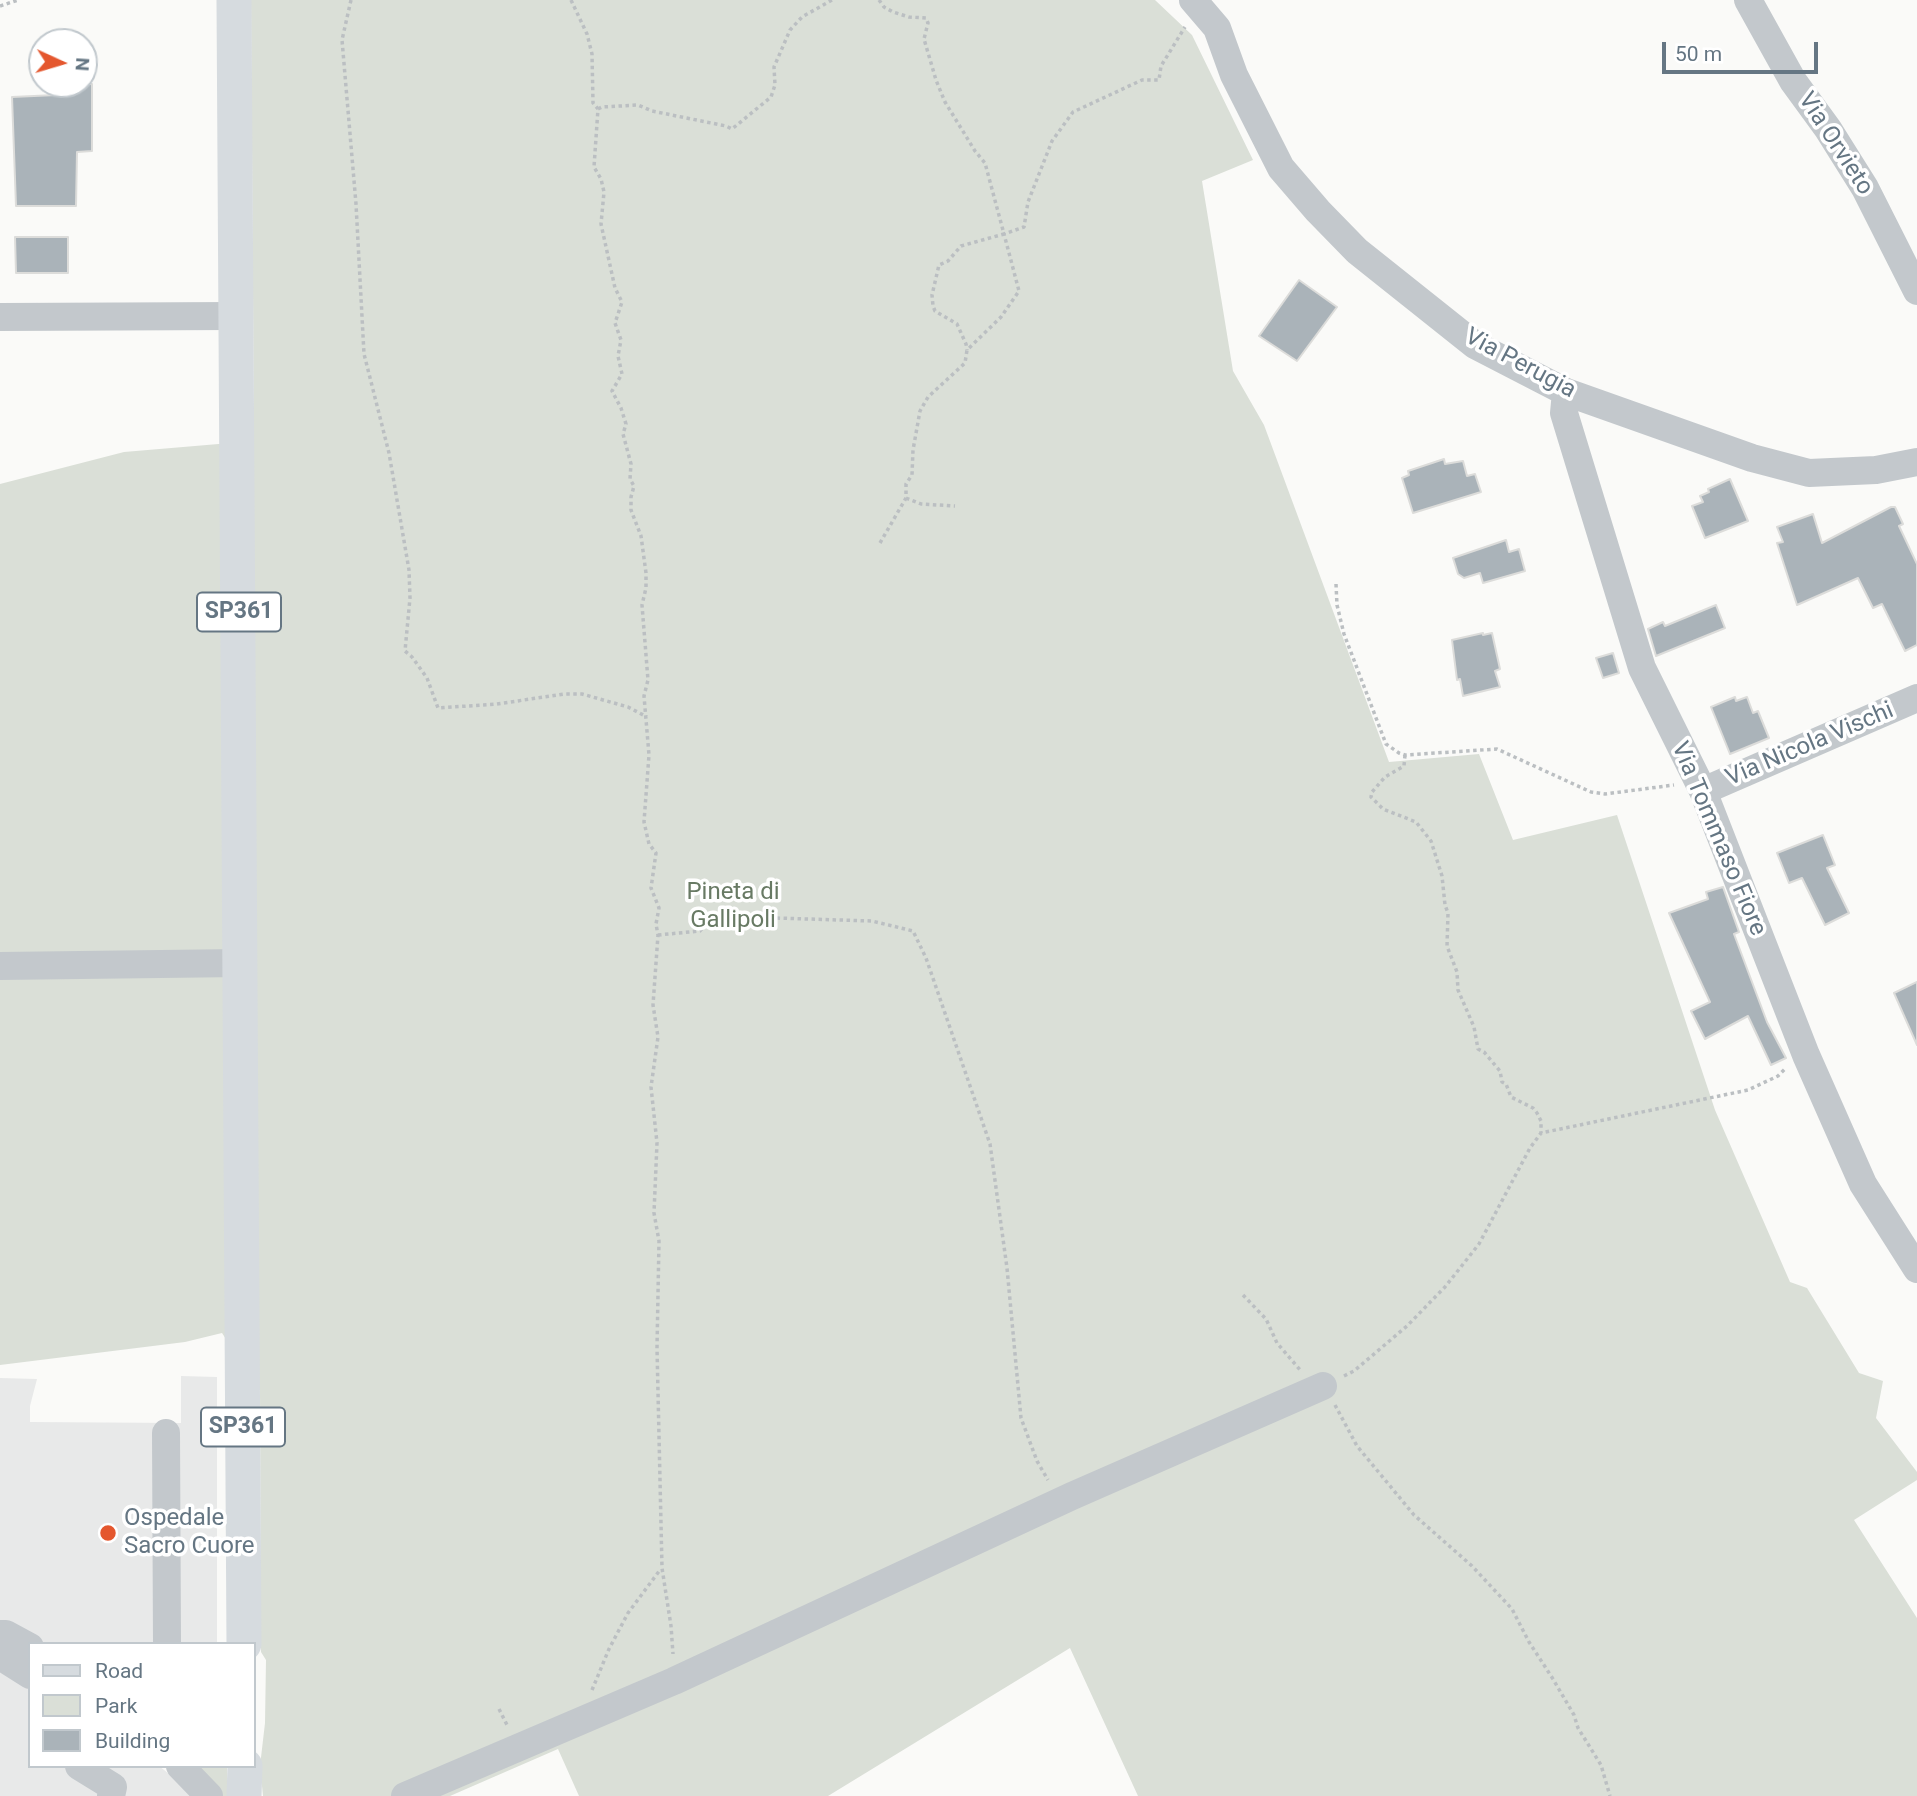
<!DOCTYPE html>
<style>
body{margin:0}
#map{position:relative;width:1917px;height:1796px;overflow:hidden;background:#fafaf8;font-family:Roboto,sans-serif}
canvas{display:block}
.legend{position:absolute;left:28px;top:1642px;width:228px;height:126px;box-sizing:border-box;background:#fff;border:2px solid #c1c8cd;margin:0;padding:9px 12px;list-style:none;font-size:21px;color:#657683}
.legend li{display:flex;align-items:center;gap:14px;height:35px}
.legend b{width:35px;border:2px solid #c1c8cd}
.north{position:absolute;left:28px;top:28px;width:70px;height:70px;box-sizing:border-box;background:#fff;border:2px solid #c1c8cd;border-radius:50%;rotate:94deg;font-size:19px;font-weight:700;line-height:28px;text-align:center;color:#657683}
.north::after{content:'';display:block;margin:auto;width:24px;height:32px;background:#e4572e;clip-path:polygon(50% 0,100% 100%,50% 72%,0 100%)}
.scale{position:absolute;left:1662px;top:42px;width:156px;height:32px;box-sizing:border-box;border:4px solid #657683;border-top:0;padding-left:9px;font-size:21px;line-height:24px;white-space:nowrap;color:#657683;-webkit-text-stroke:5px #fff;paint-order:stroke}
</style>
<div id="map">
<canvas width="1917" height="1796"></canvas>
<ul class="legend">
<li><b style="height:9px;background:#d6dbdf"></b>Road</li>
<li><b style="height:19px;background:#dadfd7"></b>Park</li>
<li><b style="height:19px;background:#aab3b9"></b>Building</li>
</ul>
<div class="north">N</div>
<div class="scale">50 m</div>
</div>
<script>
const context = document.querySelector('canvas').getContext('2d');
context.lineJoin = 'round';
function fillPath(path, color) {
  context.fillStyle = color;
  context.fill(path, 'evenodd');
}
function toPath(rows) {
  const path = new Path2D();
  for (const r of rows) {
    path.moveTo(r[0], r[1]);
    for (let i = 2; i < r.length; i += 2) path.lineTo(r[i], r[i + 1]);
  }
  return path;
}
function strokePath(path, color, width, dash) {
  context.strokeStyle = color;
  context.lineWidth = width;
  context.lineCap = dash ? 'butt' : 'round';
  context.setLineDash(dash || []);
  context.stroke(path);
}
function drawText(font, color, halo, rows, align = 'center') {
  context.font = font + ' Roboto,sans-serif';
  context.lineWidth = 7;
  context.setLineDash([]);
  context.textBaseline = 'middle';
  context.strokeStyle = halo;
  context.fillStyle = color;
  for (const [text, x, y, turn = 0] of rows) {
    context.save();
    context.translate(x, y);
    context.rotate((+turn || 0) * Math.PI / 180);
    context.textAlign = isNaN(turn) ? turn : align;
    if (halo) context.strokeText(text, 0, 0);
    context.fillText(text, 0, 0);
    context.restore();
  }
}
const built = toPath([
 [181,1376,217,1377,217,1644,30,1644,30,1766,159,1766,183,1785,191,1796,0,1796,0,1378,37,1379,30,1406,30,1422,181,1423]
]);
const green = toPath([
 [251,0,1155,0,1192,35,1253,160,1202,181,1233,371,1264,425,1389,762,1479,754,1513,840,1617,815,1715,1110,1790,1282,1807,1288,1859,1373,1883,1381,1876,1418,1917,1472,1917,1480,1854,1520,1917,1618,1917,1796,1138,1796,1070,1648,828,1796,579,1796,558,1749,450,1796,263,1796,260,1766,265,1723,266,1660,261,1652,260,1391,222,1333,185,1342,0,1365,0,484,124,452,254,441],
 [195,1766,227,1766,228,1796,219,1796]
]);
const building = toPath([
 [56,84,92,84,92,151,77,152,76,206,16,206,12,97,56,95,56,84],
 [15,237,68,237,68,273,16,273,15,237],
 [1299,280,1337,307,1297,361,1259,336,1299,280],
 [1444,459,1445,464,1463,461,1467,476,1475,474,1481,492,1413,513,1402,478,1409,475,1408,471,1444,459],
 [1730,479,1748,521,1705,538,1692,506,1703,502,1700,496,1709,492,1708,489,1730,479],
 [1891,507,1895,507,1903,524,1899,526,1917,564,1917,645,1905,651,1882,604,1873,608,1858,578,1797,605,1777,543,1783,542,1777,527,1813,514,1822,543,1891,507],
 [1506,540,1509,552,1519,549,1525,571,1483,583,1480,573,1464,578,1458,574,1453,558,1506,540],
 [1716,605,1725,628,1656,656,1648,629,1663,622,1665,626,1716,605],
 [1483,633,1483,635,1492,633,1500,669,1495,671,1500,687,1463,696,1460,679,1457,680,1452,640,1483,633],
 [1613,653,1619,673,1603,678,1596,658,1613,653],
 [1735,697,1736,701,1747,697,1753,713,1758,711,1769,738,1730,754,1711,707,1735,697],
 [1823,835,1835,865,1827,868,1849,913,1825,925,1802,878,1789,883,1777,853,1823,835],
 [1723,887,1739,932,1734,934,1767,1022,1786,1058,1771,1065,1748,1016,1705,1039,1691,1011,1710,1002,1669,913,1708,899,1706,892,1723,887],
 [1917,982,1917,1045,1894,993,1917,982]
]);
const path = toPath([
 [351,0,342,40,356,204,364,354,389,453,409,570,410,598,405,651,412,657,427,678,438,708,497,704,564,694,582,694,628,707,647,717],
 [571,0,587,34,592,54,593,103,598,109,594,167,601,179,604,192,601,224,615,288,622,302,615,323,621,340,618,356,622,374,612,391,621,408,626,424,623,434,631,464,630,479,634,486,631,497,631,510,641,536,646,573,646,588,642,605,648,680,644,696,649,755,644,822,649,844,656,853,651,888,659,908,656,924,658,935,653,1005,658,1037,651,1087,657,1143,654,1213,659,1241,657,1348,662,1568,671,1626,673,1654],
 [879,0,884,7,893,12,909,17,926,18,928,23,924,39,936,80,945,102,975,151,985,163,1004,234,961,246,948,261,939,265,932,295,933,306,935,311,957,324,966,344,967,350],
 [0,6,18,0],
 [598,109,602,107,638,105,652,111,726,126,732,129,771,97,775,85,774,67,790,30,802,17,832,0],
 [906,498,921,504,955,506],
 [880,543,906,498,906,484,912,475,913,450,920,411,928,397,965,363,967,350,1001,317,1019,291,1004,234,1024,227,1028,202,1052,141,1073,112,1142,80,1159,80,1161,66,1185,27],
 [1336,584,1337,605,1344,634,1386,744,1399,753,1405,755,1497,749,1591,792,1605,794,1674,785],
 [1405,755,1404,766,1385,777,1372,792,1371,797,1383,809,1416,822,1431,841,1442,876,1445,905,1448,913,1447,946,1457,972,1458,990,1474,1027,1478,1049,1484,1052,1500,1071,1502,1082,1506,1084,1511,1097,1533,1108,1537,1113,1541,1121,1541,1133],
 [658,935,700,931,712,916,872,921,913,931,926,958,990,1144,1007,1268,1021,1418,1037,1461,1048,1480],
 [1243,1295,1266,1319,1277,1343,1301,1371],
 [1344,1376,1354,1371,1407,1326,1445,1287,1479,1244,1530,1148,1541,1133,1748,1090,1778,1076,1786,1068],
 [1335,1405,1357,1446,1414,1515,1472,1566,1512,1609,1529,1642,1553,1679,1574,1715,1578,1728,1601,1765,1610,1796],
 [592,1690,609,1649,628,1613,660,1570],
 [499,1709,508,1727]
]);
const minor = toPath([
 [1193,0,1217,28,1234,75,1281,168,1318,211,1357,251,1475,345,1566,392,1752,458,1809,473,1876,470,1917,462],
 [1748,0,1793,81,1828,129,1865,188,1917,291],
 [0,317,235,316],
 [1566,392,1564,413,1642,668,1703,791,1806,1055,1863,1184,1917,1269],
 [1703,791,1917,698],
 [0,966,241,963],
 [166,1433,167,1644],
 [0,1634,6,1634,30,1647],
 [0,1656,30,1675],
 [79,1766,113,1787,111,1796],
 [180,1766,209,1796],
 [405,1796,674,1681,1072,1496,1323,1386]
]);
const major = toPath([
 [234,0,244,1644],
 [244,1796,245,1766]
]);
const markers = [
 [108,1533,9,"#e4572e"]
];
const shields = [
 [239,612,84],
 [243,1427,84]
];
const shieldNames = [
 ["SP361",239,612],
 ["SP361",243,1427]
];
const streetNames = [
 ["Via Orvieto",1835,144,57],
 ["Via Perugia",1520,364,28],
 ["Via Nicola Vischi",1810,745,-23],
 ["Via Tommaso Fiore",1718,839,67]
];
const parkNames = [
 ["Pineta di",733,893],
 ["Gallipoli",733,921]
];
const poiNames = [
 ["Ospedale",124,1519],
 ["Sacro Cuore",124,1547]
];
fillPath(built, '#e8e9e9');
fillPath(green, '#dadfd7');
fillPath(building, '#aab3b9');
strokePath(building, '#dcdcda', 2);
strokePath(path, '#bbbfc2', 3.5, [3.5, 3.5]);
strokePath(minor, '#c3c8cc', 28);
strokePath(major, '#d6dbdf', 35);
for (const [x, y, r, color] of markers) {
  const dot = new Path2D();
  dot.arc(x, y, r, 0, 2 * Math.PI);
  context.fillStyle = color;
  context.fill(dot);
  strokePath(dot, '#fff', 2.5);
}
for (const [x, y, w] of shields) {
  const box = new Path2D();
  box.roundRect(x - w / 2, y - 19.5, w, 39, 5);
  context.fillStyle = '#fff';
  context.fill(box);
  strokePath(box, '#657683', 2);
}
drawText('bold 23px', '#657683', null, shieldNames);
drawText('24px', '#657683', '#fff', streetNames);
drawText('24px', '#687a64', '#fff', parkNames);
drawText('24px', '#657683', '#fff', poiNames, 'left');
</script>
